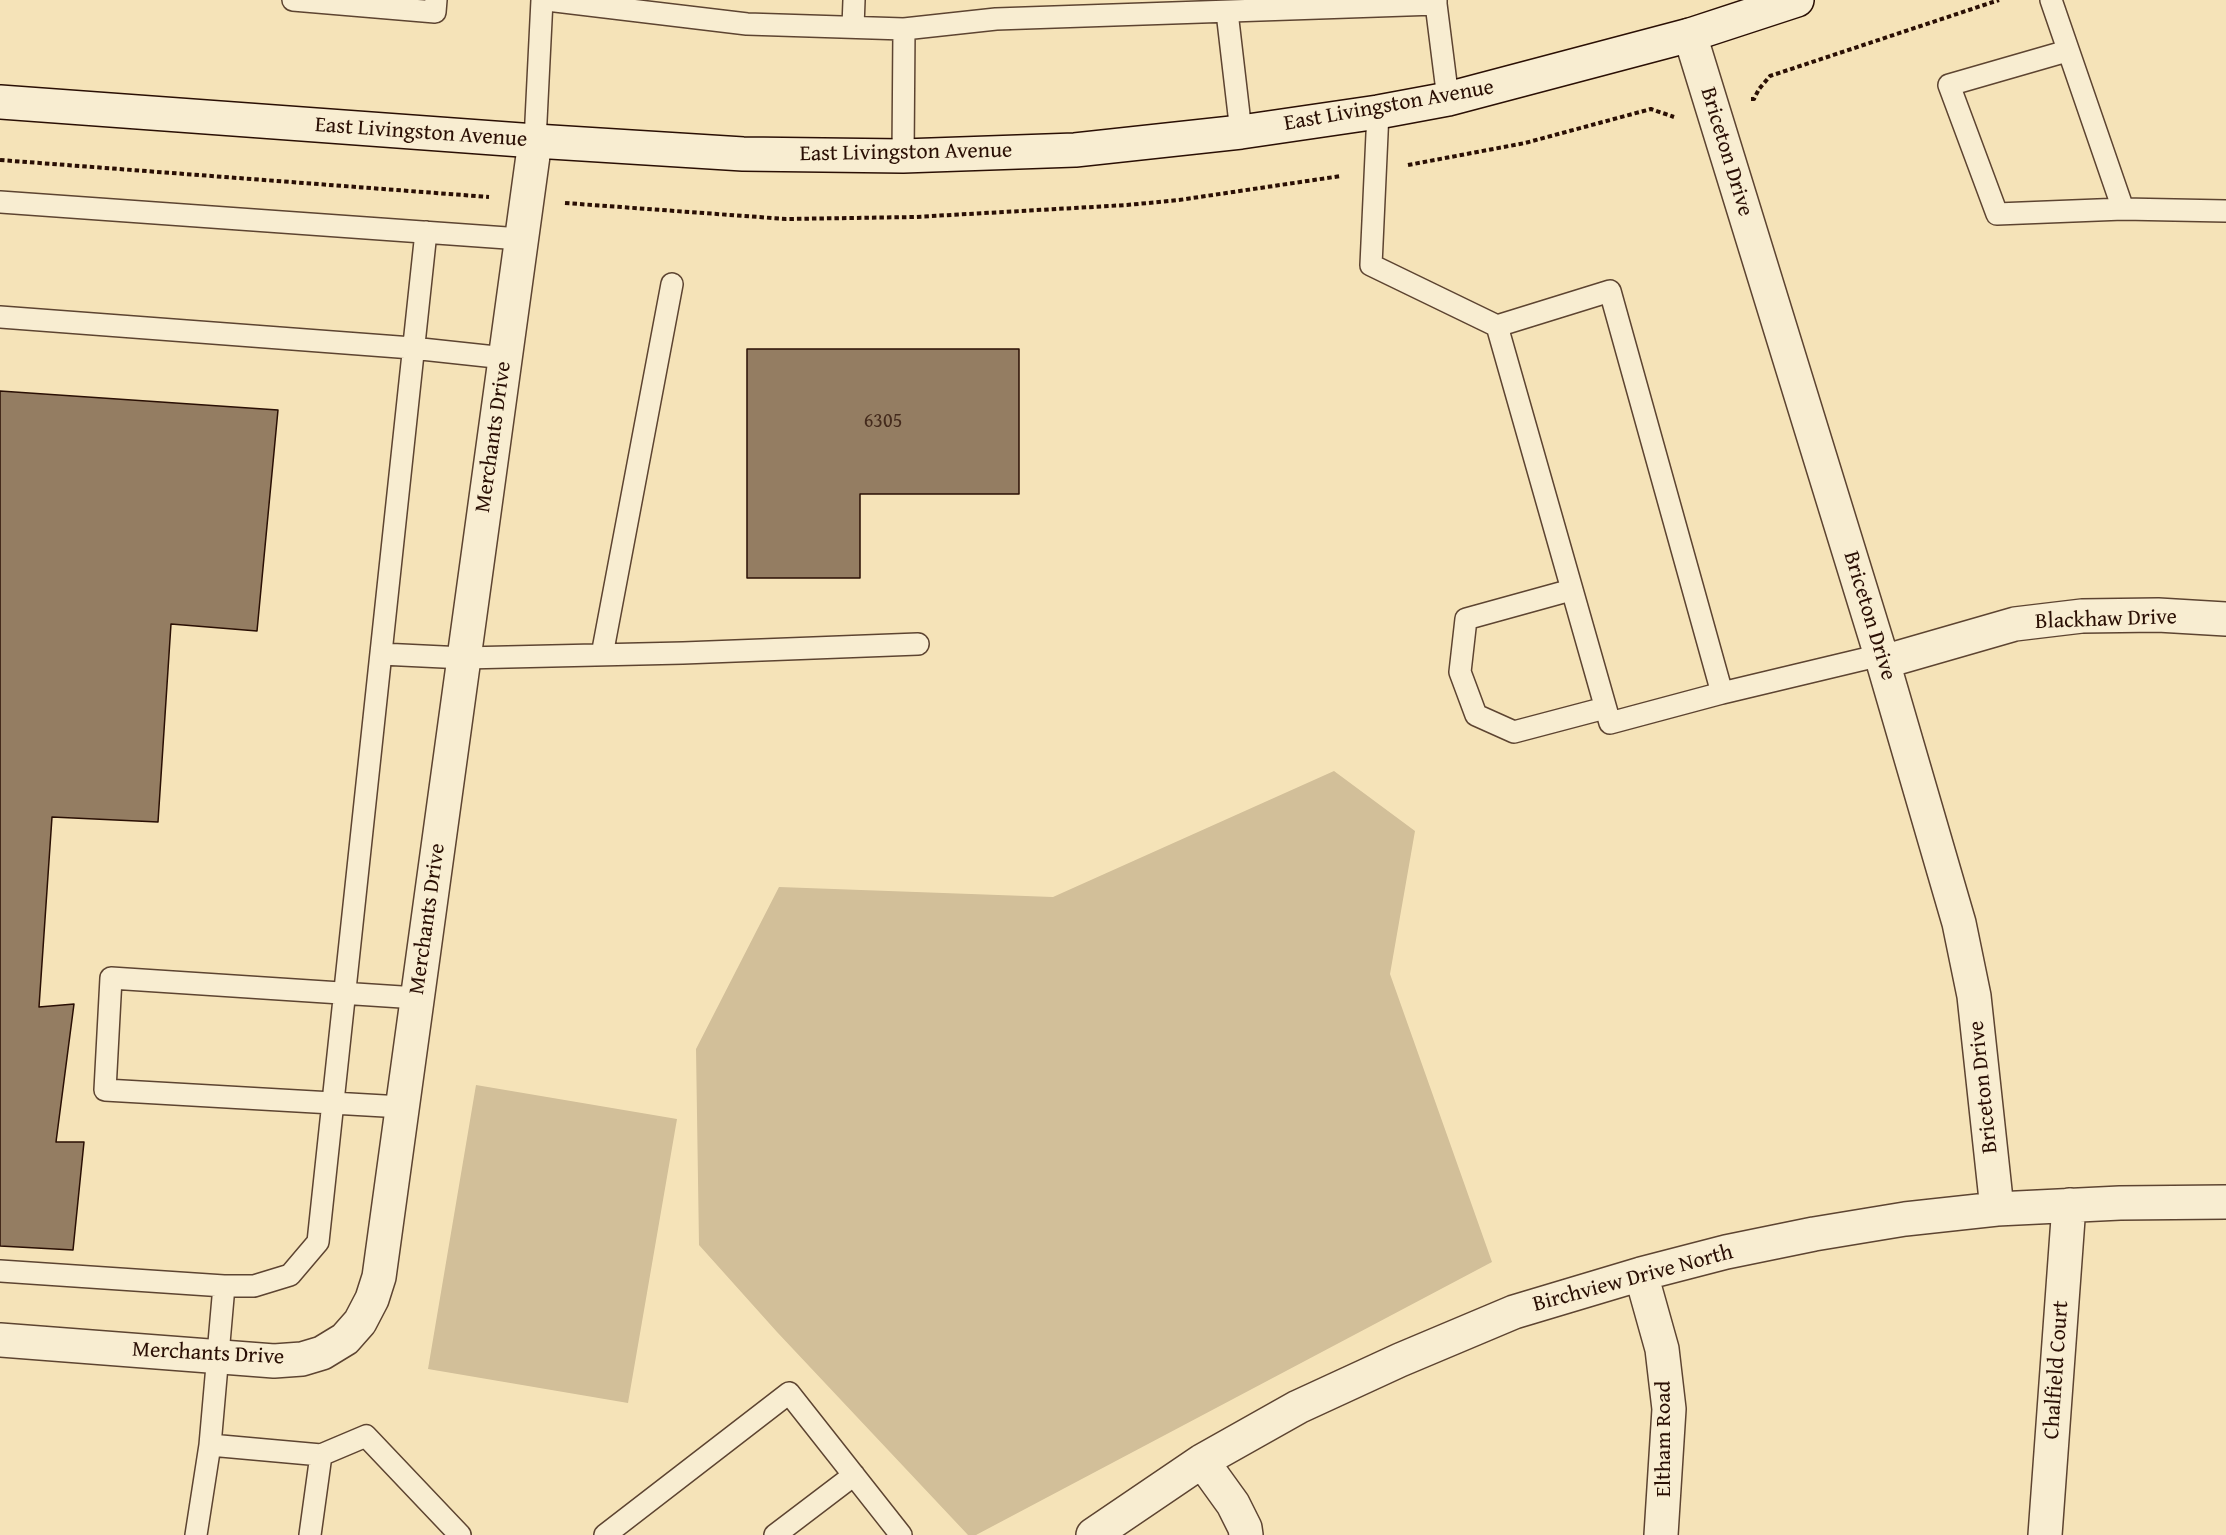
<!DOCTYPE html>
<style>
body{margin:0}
canvas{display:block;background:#f5e3b8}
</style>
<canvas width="2226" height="1535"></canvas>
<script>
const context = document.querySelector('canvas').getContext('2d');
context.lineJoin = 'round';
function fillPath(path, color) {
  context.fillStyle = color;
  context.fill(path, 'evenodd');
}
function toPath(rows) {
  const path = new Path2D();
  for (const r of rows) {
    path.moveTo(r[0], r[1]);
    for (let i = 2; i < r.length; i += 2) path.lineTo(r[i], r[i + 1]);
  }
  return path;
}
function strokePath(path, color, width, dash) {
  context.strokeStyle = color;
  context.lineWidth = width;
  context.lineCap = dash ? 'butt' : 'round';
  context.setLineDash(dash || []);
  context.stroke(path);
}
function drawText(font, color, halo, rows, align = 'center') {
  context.font = font + ' "Gentium Book Plus",serif';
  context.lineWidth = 5;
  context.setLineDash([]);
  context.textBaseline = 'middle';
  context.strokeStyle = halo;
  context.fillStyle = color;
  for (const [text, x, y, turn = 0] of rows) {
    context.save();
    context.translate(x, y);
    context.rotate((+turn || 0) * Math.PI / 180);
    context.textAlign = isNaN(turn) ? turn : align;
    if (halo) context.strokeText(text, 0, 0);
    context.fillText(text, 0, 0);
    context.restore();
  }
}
const green = toPath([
 [1334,771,1415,831,1390,974,1492,1262,976,1535,968,1535,777,1332,699,1245,696,1049,779,887,1053,897],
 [476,1085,677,1119,628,1403,428,1369]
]);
const building = toPath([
 [747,349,1019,349,1019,494,860,494,860,578,747,578,747,349],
 [0,391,278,410,257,631,171,624,158,822,52,817,39,1007,74,1004,56,1142,84,1142,73,1250,0,1246,0,391]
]);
const path = toPath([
 [1751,99,1754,99,1759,89,1770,76,1999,0],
 [0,160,489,197],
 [1408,165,1525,143,1651,109,1674,117],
 [565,203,786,219,915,217,1127,205,1179,200,1341,176]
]);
const lane = toPath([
 [293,0,435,12,436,0],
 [547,0,747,24,904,29],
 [2051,0,2123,209,2226,211],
 [1436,4,1448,99],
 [1227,12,1241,132],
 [853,27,854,0],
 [2067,51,1949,85,1997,214,2123,209],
 [1378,112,1371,265,1497,326,1610,291,1722,693,1881,655],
 [535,141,542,0],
 [903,156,904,29,996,19,1436,4,1436,0],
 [0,202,521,239],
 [0,317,412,348,505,358],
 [1497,326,1610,723,1722,693],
 [1571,590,1466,619,1460,672,1476,715,1514,732,1605,708],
 [381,654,464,658,683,653,918,644],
 [602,655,672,284],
 [402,1107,105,1090,111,978,417,998],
 [0,1271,224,1286,254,1286,290,1275,318,1242,426,232],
 [224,1286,210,1445,321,1455,366,1436,460,1535],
 [196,1535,210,1445],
 [310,1535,321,1455],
 [605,1535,789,1393,901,1535],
 [775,1535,854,1475]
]);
const street = toPath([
 [1690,35,1883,662,1959,923,1974,996,1997,1209],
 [1883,662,2015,624,2082,616,2158,615,2226,619],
 [1641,1274,1662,1349,1669,1409,1661,1535],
 [0,1340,274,1361,302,1359,322,1353,345,1339,360,1322,372,1299,379,1277,535,141],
 [1202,1461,1233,1504,1245,1528,1246,1535],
 [1093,1535,1202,1461,1298,1407,1400,1360,1514,1312,1641,1274,1726,1252,1814,1234,1905,1219,1997,1209,2120,1203,2226,1202],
 [2045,1535,2069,1205]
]);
const secondary = toPath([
 [0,102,535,141,743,154,903,156,1075,150,1241,132,1378,112,1448,99,1690,35,1797,0]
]);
const numberNames = [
 ["6305",883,422]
];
const streetNames = [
 ["East Livingston Avenue",1389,106,-10],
 ["East Livingston Avenue",421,133,4],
 ["Briceton Drive",1726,152,73],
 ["East Livingston Avenue",906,153,-1],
 ["Merchants Drive",494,437,-82],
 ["Briceton Drive",1869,616,73],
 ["Blackhaw Drive",2106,620,-2],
 ["Merchants Drive",428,919,-82],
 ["Briceton Drive",1984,1087,-96],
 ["Birchview Drive North",1633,1279,-15],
 ["Merchants Drive",208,1354,3],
 ["Chalfield Court",2057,1370,-86],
 ["Eltham Road",1664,1439,-90]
];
fillPath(green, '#d2bf99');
fillPath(building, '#947d62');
strokePath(building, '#2a0f04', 1.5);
strokePath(lane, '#5d4431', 24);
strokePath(street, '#5d4431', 36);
strokePath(secondary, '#2a0f04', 36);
strokePath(path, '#2a0f04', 4, [4.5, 3]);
strokePath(lane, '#f8edd1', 21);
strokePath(street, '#f8edd1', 33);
strokePath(secondary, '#f8edd1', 33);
drawText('20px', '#442a1c', null, numberNames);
drawText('22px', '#2a0f04', '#f8edd1', streetNames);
</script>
